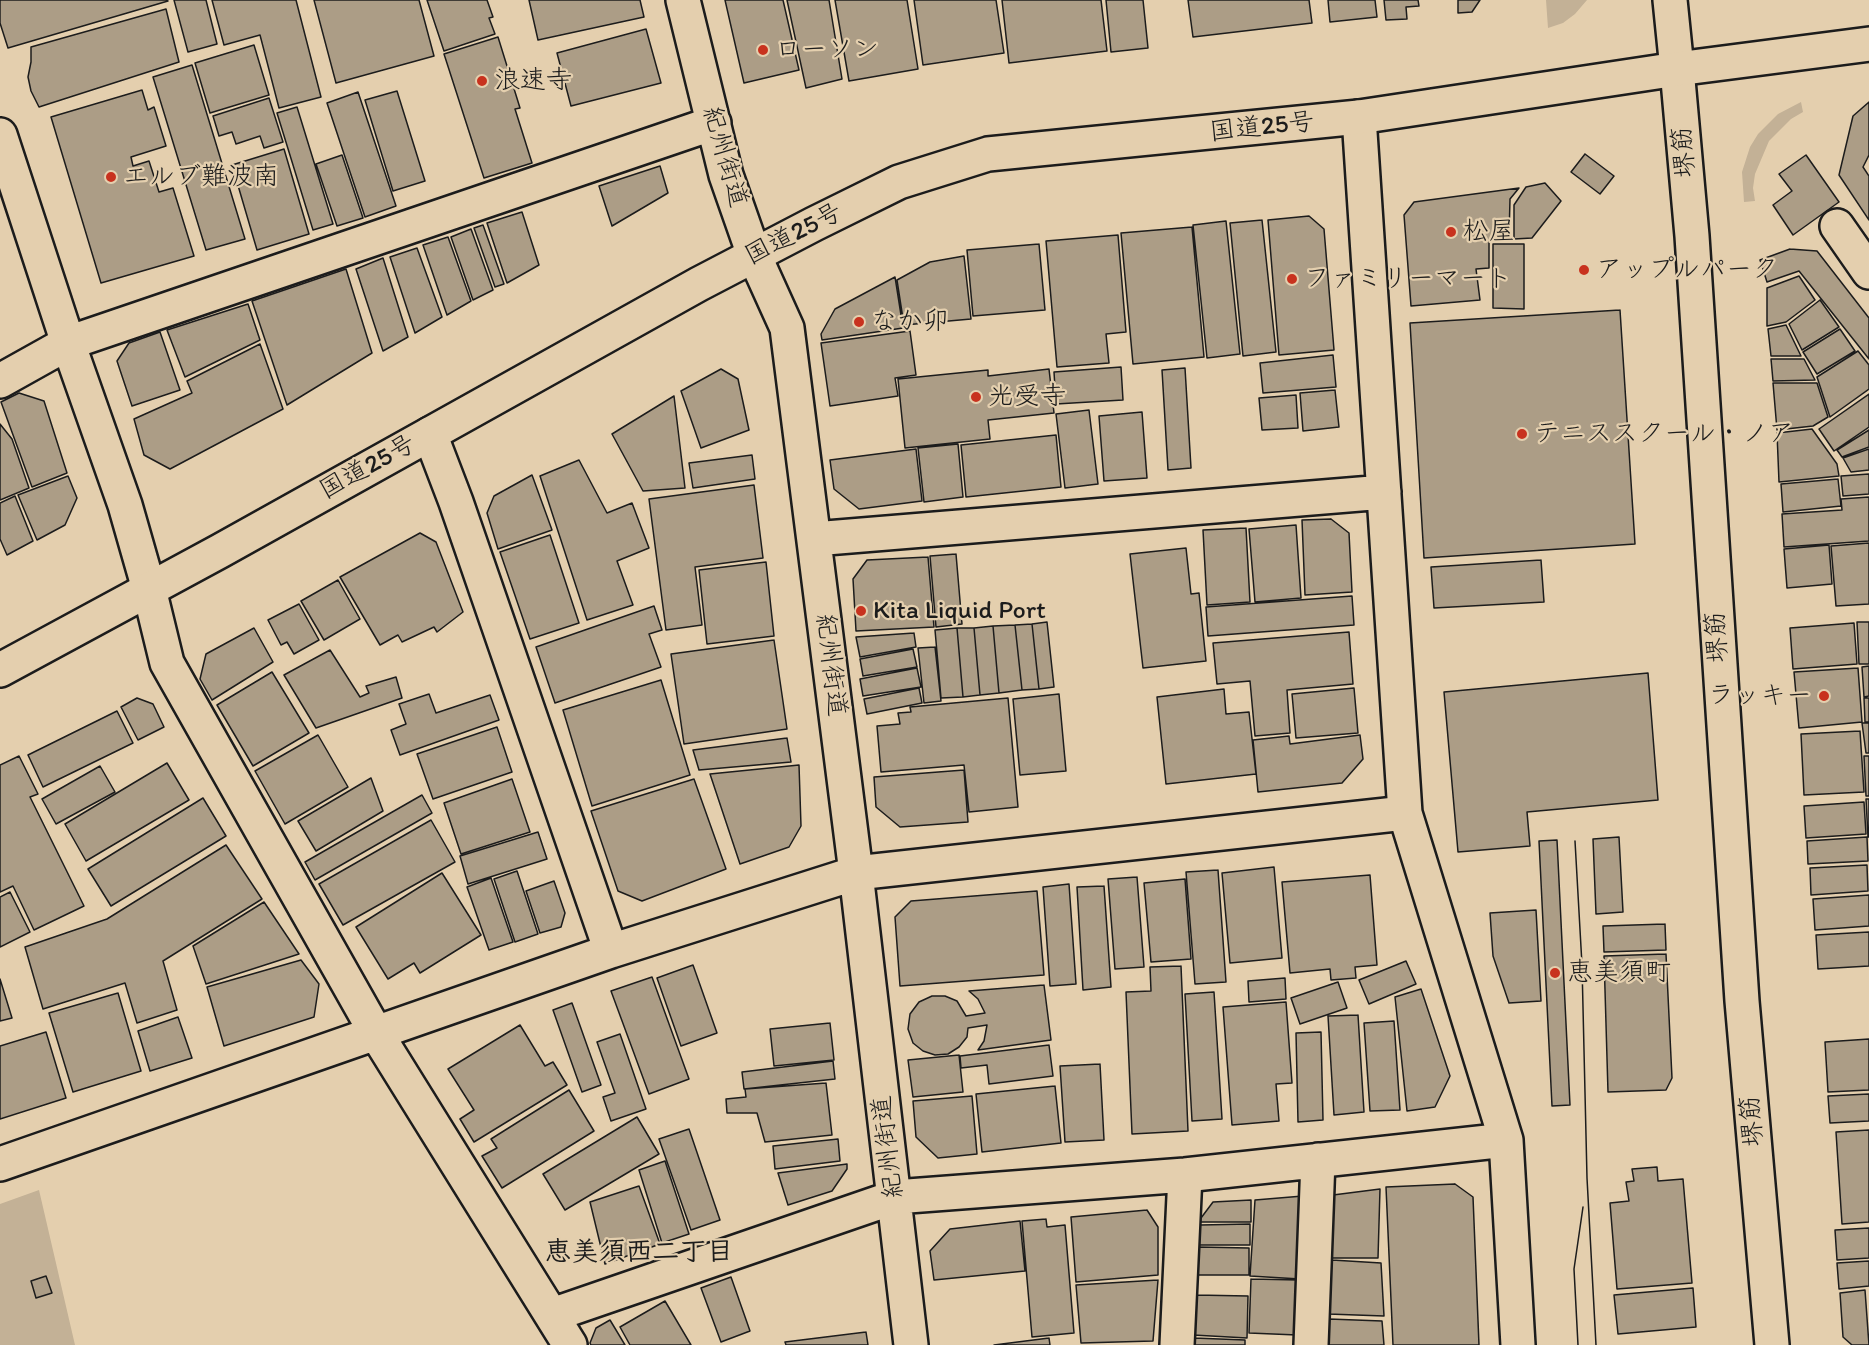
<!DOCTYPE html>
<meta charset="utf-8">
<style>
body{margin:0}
canvas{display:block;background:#e4cfae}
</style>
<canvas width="1869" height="1345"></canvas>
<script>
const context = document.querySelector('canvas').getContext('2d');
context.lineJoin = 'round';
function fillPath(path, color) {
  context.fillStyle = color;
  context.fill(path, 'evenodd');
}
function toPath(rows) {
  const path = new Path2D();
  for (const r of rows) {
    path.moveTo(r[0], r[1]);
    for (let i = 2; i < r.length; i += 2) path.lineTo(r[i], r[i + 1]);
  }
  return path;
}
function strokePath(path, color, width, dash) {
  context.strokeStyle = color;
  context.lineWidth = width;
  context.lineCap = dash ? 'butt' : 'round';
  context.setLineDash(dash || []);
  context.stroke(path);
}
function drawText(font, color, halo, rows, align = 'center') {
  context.font = font + ' Itim,"Klee One",sans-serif';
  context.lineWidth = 4.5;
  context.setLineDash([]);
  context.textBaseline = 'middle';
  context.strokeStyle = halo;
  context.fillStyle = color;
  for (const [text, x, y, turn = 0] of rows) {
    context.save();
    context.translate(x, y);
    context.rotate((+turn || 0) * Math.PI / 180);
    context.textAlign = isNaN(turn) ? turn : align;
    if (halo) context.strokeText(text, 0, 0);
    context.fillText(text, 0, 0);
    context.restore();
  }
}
const green = toPath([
 [1546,0,1587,0,1575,14,1563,23,1548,28],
 [1801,102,1803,112,1791,119,1769,141,1755,174,1753,188,1755,201,1744,202,1742,172,1750,147,1758,134,1778,114],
 [39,1190,75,1345,0,1345,0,1204]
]);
const building = toPath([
 [0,0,167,0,168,1,8,48,0,23,0,0],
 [174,0,206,0,217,44,188,52,174,0],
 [212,0,296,0,321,97,279,108,260,35,224,45,212,0],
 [314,0,419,0,434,56,336,83,314,0],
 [427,0,487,0,493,17,489,18,495,34,444,51,427,0],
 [529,0,640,0,644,17,538,40,529,0],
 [725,0,783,0,799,70,744,83,725,0],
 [787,0,829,0,842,79,806,88,787,0],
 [835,0,907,0,918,69,849,81,835,0],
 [914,0,996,0,1004,53,923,65,914,0],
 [1002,0,1101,0,1107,51,1009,63,1002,0],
 [1106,0,1143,0,1148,48,1111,52,1106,0],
 [1188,0,1309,0,1312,23,1193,37,1188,0],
 [1328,0,1375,0,1377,17,1330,22,1328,0],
 [1384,0,1418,0,1419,6,1406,7,1407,19,1386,20,1384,0],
 [1458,0,1480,0,1472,12,1458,13,1458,0],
 [166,9,179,62,39,107,31,91,28,77,31,62,31,47,166,9],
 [646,29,661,83,571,106,557,53,646,29],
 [498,37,520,108,515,109,532,163,484,178,444,54,498,37],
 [254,45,269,95,210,113,195,63,254,45],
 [192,65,245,239,206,250,153,77,192,65],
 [142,90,148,110,154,107,166,146,131,157,133,166,149,161,159,192,173,188,194,256,101,283,51,117,142,90],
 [397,91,425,181,393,191,365,100,397,91],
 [358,92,396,206,365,217,327,103,358,92],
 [269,98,283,142,264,148,260,136,236,144,232,132,219,136,213,116,269,98],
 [1869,102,1869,155,1863,167,1869,176,1869,220,1839,175,1853,116,1869,102],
 [297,107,333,224,313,230,277,113,297,107],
 [284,149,309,234,257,250,232,165,284,149],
 [1585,154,1614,176,1600,194,1571,172,1585,154],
 [342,155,363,218,337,226,316,164,342,155],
 [1806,155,1839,202,1793,235,1773,205,1792,191,1779,174,1806,155],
 [660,166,668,193,612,226,599,186,660,166],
 [1545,183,1561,201,1532,238,1514,239,1514,205,1526,187,1545,183],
 [1519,188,1510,199,1509,238,1489,241,1489,268,1476,269,1480,300,1411,306,1404,215,1414,202,1519,188],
 [522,212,539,265,507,283,487,223,522,212],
 [1309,216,1324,229,1334,350,1279,355,1268,220,1309,216],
 [1262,220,1276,352,1243,356,1230,223,1262,220],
 [1226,221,1240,354,1207,358,1193,225,1226,221],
 [483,225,504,284,495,287,474,228,483,225],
 [1192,227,1204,357,1133,364,1121,233,1192,227],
 [471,229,493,290,473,300,451,237,471,229],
 [1118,235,1126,332,1106,334,1109,363,1057,367,1046,241,1118,235],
 [448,237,471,301,447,315,423,245,448,237],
 [1039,244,1045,310,973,316,967,250,1039,244],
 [1493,244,1524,244,1524,309,1493,308,1493,244],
 [417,248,442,317,415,333,390,257,417,248],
 [1790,249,1817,251,1869,318,1869,359,1799,271,1767,282,1760,260,1790,249],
 [964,256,971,319,904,325,897,280,930,262,964,256],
 [383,258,408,337,383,351,356,269,383,258],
 [346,269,372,353,287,405,252,301,346,269],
 [1799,276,1815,300,1786,322,1767,326,1767,288,1799,276],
 [895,277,903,328,822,340,821,334,835,309,895,277],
 [1820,300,1839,327,1802,350,1789,324,1820,300],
 [248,304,260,340,185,377,167,330,248,304],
 [1620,310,1635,544,1424,558,1410,323,1620,310],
 [1786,325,1801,356,1771,356,1768,329,1786,325],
 [1840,329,1855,351,1817,374,1803,352,1840,329],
 [910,331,916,375,895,378,898,396,830,406,821,343,910,331],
 [160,332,180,390,132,406,117,361,129,343,160,332],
 [260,344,283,409,170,469,144,455,134,419,192,393,187,381,260,344],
 [1858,351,1869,365,1869,389,1830,417,1817,377,1858,351],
 [1333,355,1336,387,1263,393,1260,363,1333,355],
 [1771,359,1804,359,1815,380,1773,381,1771,359],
 [1121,367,1123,400,1056,404,1054,372,1121,367],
 [1185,368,1191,468,1168,470,1162,370,1185,368],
 [721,369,738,379,749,430,701,448,681,391,721,369],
 [1049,369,1054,413,988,420,990,439,905,448,898,379,988,370,988,376,1049,369],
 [1773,383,1817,383,1828,417,1813,426,1777,430,1773,383],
 [1335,390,1339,427,1303,431,1300,393,1335,390],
 [19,393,44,401,67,473,32,487,1,402,19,393],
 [1869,394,1869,427,1834,451,1819,429,1869,394],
 [1296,395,1298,428,1262,430,1259,398,1296,395],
 [674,396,685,488,643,491,612,434,674,396],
 [1089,410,1098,484,1065,488,1056,414,1089,410],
 [1142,412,1147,478,1104,481,1099,416,1142,412],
 [0,424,12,439,29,488,0,500,0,424],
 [1812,429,1837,464,1839,476,1779,482,1777,433,1812,429],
 [1869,430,1869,447,1842,457,1837,450,1869,430],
 [1056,435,1061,487,966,497,961,445,1056,435],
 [958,444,963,497,924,502,918,448,958,444],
 [916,449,922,501,859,509,834,489,830,460,916,449],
 [1869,449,1869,470,1851,472,1843,458,1869,449],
 [752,455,755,479,693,488,689,463,752,455],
 [579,460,607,513,632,503,649,548,617,561,633,605,587,620,540,476,579,460],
 [1869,474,1869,494,1843,496,1841,476,1869,474],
 [532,475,552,530,498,549,487,513,494,496,532,475],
 [68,476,77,498,65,525,37,540,18,495,68,476],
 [1838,479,1841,506,1783,512,1781,484,1838,479],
 [754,485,763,558,695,567,702,625,666,630,649,499,754,485],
 [15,496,33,541,7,555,0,539,0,503,15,496],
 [1869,497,1869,541,1784,547,1782,514,1842,510,1841,499,1869,497],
 [1331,519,1349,533,1352,592,1305,595,1302,520,1331,519],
 [1296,525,1301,598,1255,602,1249,529,1296,525],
 [1246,528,1250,602,1207,605,1203,530,1246,528],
 [420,533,436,542,463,612,437,632,434,627,402,642,398,635,380,645,340,577,420,533],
 [550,535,579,623,530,639,500,552,550,535],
 [1869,543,1869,604,1836,606,1831,546,1869,543],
 [1829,545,1832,584,1787,588,1784,549,1829,545],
 [1186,548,1191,594,1199,593,1206,661,1143,668,1130,554,1186,548],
 [956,554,962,624,936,627,930,556,956,554],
 [928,557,934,627,856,631,853,579,867,560,928,557],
 [1541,560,1544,602,1434,608,1431,567,1541,560],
 [766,562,774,636,707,644,699,570,766,562],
 [338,580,360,619,324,640,301,601,338,580],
 [1352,596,1354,625,1208,636,1206,607,1352,596],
 [299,604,319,640,294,654,287,642,281,645,268,620,299,604],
 [654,606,662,630,649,634,661,667,555,703,536,647,654,606],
 [1047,622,1054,687,1039,689,1032,624,1047,622],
 [1857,622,1869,622,1869,664,1859,664,1857,622],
 [1854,623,1857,664,1793,669,1790,628,1854,623],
 [1032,624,1039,689,1022,690,1015,625,1032,624],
 [1015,625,1022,690,999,693,993,626,1015,625],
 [993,626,999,693,980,695,974,628,993,626],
 [254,628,273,662,212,700,200,679,206,654,254,628],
 [957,628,963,697,941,698,935,630,957,628],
 [957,628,974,628,980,695,963,697,957,628],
 [1349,632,1353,684,1287,690,1290,733,1255,736,1250,681,1217,684,1213,643,1349,632],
 [914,633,916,647,860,657,856,637,914,633],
 [774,640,787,729,684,744,671,654,774,640],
 [935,647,941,701,924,703,918,648,935,647],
 [913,649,917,667,863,676,860,659,913,649],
 [330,650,360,697,369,693,366,686,396,677,402,698,316,728,284,675,330,650],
 [1869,666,1869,696,1864,697,1862,667,1869,666],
 [917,668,921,687,863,696,860,679,917,668],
 [1858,668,1862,722,1799,728,1794,672,1858,668],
 [272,672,309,733,253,766,217,705,272,672],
 [1648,673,1658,800,1527,812,1530,846,1458,852,1444,692,1648,673],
 [661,680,690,775,592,806,563,710,661,680],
 [919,688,922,703,867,714,864,699,919,688],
 [1354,688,1358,733,1296,738,1292,694,1354,688],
 [1224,689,1226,714,1249,712,1256,774,1166,784,1157,697,1224,689],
 [429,694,436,713,490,695,499,720,400,755,391,730,406,724,399,704,429,694],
 [1059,694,1066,771,1020,775,1013,699,1059,694],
 [137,698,153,704,164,727,138,740,121,707,137,698],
 [1008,698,1018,807,969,812,964,765,881,772,877,726,900,724,898,713,911,712,910,707,1008,698],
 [1864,698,1869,698,1869,722,1865,722,1864,698],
 [117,711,133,743,43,787,28,755,117,711],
 [1862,723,1869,723,1869,753,1866,753,1862,723],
 [497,727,512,772,433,799,417,754,497,727],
 [1860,731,1864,792,1804,795,1801,734,1860,731],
 [318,735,348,787,285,824,255,771,318,735],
 [1360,735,1363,759,1342,783,1258,792,1253,740,1289,736,1290,744,1360,735],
 [787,738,791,762,699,770,693,750,787,738],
 [19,756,38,794,30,797,84,906,34,930,13,886,0,892,0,765,19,756],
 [1864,756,1869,756,1869,796,1866,796,1864,756],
 [167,763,189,800,86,861,65,824,167,763],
 [799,765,801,826,789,847,740,864,710,774,799,765],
 [100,766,115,792,56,824,42,799,100,766],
 [964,770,968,822,900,827,876,807,874,777,964,770],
 [371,778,383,811,316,851,298,821,371,778],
 [512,779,530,832,461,854,444,803,512,779],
 [694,779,726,869,642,901,618,891,591,811,694,779],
 [422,795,432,813,315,880,305,862,422,795],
 [203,798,226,836,111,906,88,869,203,798],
 [1866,799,1869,799,1869,837,1868,837,1866,799],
 [1864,802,1866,834,1806,838,1804,806,1864,802],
 [431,820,455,862,343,925,319,884,431,820],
 [538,832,547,859,468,884,460,856,538,832],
 [1619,837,1623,912,1596,914,1593,839,1619,837],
 [1867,837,1868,861,1808,864,1807,841,1867,837],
 [1557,840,1570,1105,1552,1106,1539,841,1557,840],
 [226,845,262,899,163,961,177,1010,137,1023,125,983,43,1009,25,947,107,919,226,845],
 [1867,865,1868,891,1811,895,1810,868,1867,865],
 [1274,867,1282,958,1230,963,1222,873,1274,867],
 [1218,870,1226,982,1195,984,1186,872,1218,870],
 [517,871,538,934,515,942,494,879,517,871],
 [442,873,481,935,420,973,414,963,388,979,356,927,442,873],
 [1370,875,1377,965,1355,967,1356,978,1331,980,1330,969,1290,973,1282,882,1370,875],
 [1137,877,1144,967,1115,969,1108,879,1137,877],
 [491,878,513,942,489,950,467,887,491,878],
 [1185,879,1191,959,1151,962,1144,883,1185,879],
 [554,881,565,913,561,927,540,933,526,891,554,881],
 [1069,884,1076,984,1050,986,1043,887,1069,884],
 [1104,886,1111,987,1083,990,1077,887,1104,886],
 [1037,891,1044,975,900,986,895,917,911,901,1037,891],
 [10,892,30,932,0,947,0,897,10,892],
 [1869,895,1869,926,1815,930,1813,899,1869,895],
 [264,902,299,954,206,984,193,946,264,902],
 [1536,910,1541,1001,1509,1003,1493,956,1490,913,1536,910],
 [1665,924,1666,950,1604,952,1603,926,1665,924],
 [1869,932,1869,966,1818,969,1816,935,1869,932],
 [1666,954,1672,1078,1666,1090,1608,1092,1604,956,1666,954],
 [301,960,319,984,314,1017,224,1046,207,987,301,960],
 [1406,961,1416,984,1369,1004,1359,980,1406,961],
 [693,965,717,1033,681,1046,657,978,693,965],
 [1181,966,1188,1131,1132,1134,1126,992,1151,991,1150,967,1181,966],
 [652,977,689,1079,649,1094,611,991,652,977],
 [1285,978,1286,999,1249,1002,1248,981,1285,978],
 [0,979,12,1018,0,1021,0,979],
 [1338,982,1347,1008,1300,1024,1291,998,1338,982],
 [1044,985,1051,1040,978,1050,984,1041,987,1025,968,1028,967,1037,959,1047,948,1054,935,1055,923,1051,913,1043,908,1029,910,1014,919,1002,932,996,945,996,957,1001,966,1016,985,1013,978,999,969,991,1044,985],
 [1421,989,1450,1076,1435,1107,1407,1111,1395,997,1421,989],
 [1214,992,1222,1119,1192,1121,1185,994,1214,992],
 [118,993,141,1071,73,1092,49,1013,118,993],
 [1286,1002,1292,1083,1276,1084,1279,1121,1232,1125,1223,1007,1286,1002],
 [572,1003,601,1085,582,1092,553,1010,572,1003],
 [1358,1015,1364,1112,1334,1115,1328,1016,1358,1015],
 [178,1017,192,1058,150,1071,138,1031,178,1017],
 [1394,1021,1400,1110,1370,1111,1364,1023,1394,1021],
 [830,1023,834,1060,774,1066,770,1029,830,1023],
 [520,1025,545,1066,553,1062,567,1085,474,1142,460,1119,474,1110,448,1069,520,1025],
 [46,1032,66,1098,0,1119,0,1046,46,1032],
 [1321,1032,1323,1120,1298,1122,1296,1033,1321,1032],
 [620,1034,646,1109,611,1121,603,1097,615,1093,597,1042,620,1034],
 [1869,1039,1869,1090,1828,1092,1825,1042,1869,1039],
 [1049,1045,1053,1076,989,1084,987,1065,961,1068,960,1056,1049,1045],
 [959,1055,963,1092,913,1097,908,1060,959,1055],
 [833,1061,835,1079,744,1089,742,1072,833,1061],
 [1100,1064,1104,1140,1065,1142,1060,1066,1100,1064],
 [826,1083,832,1135,765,1142,757,1113,727,1113,726,1099,746,1097,745,1089,826,1083],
 [1055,1086,1061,1143,982,1152,976,1094,1055,1086],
 [569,1090,594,1131,502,1188,482,1156,497,1148,491,1139,569,1090],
 [1869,1094,1869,1121,1830,1123,1828,1096,1869,1094],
 [972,1096,977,1154,938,1158,916,1137,913,1101,972,1096],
 [637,1117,659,1154,565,1210,543,1174,637,1117],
 [689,1129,720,1220,691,1230,659,1139,689,1129],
 [1869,1130,1869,1222,1842,1224,1836,1132,1869,1130],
 [838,1139,840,1161,775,1169,773,1146,838,1139],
 [665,1161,689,1234,662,1243,639,1170,665,1161],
 [847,1164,847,1169,832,1191,788,1205,778,1173,847,1164],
 [1657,1167,1658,1181,1683,1179,1692,1283,1617,1289,1610,1203,1629,1201,1626,1182,1634,1181,1632,1169,1657,1167],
 [1455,1184,1473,1197,1479,1345,1393,1345,1386,1187,1455,1184],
 [639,1186,660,1244,605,1264,590,1202,639,1186],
 [1380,1189,1378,1258,1332,1258,1333,1195,1380,1189],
 [1303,1196,1300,1279,1250,1276,1255,1200,1303,1196],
 [1251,1200,1251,1222,1198,1222,1213,1202,1251,1200],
 [1147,1210,1158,1227,1158,1275,1076,1282,1071,1217,1147,1210],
 [1046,1219,1047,1227,1065,1225,1074,1333,1032,1337,1022,1221,1046,1219],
 [1020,1221,1025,1271,934,1280,930,1251,950,1229,1020,1221],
 [1250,1224,1250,1245,1199,1245,1200,1225,1250,1224],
 [1869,1228,1869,1258,1837,1260,1835,1230,1869,1228],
 [1198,1247,1249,1248,1249,1275,1198,1275,1198,1247],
 [1332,1260,1381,1263,1384,1316,1328,1314,1332,1260],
 [1869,1261,1869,1286,1839,1289,1837,1263,1869,1261],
 [46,1276,52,1293,36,1298,31,1281,46,1276],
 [731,1277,750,1331,721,1342,701,1288,731,1277],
 [1251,1279,1299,1280,1297,1335,1249,1333,1251,1279],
 [1158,1280,1153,1341,1081,1343,1076,1285,1158,1280],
 [1693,1288,1696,1327,1618,1334,1614,1295,1693,1288],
 [1865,1290,1869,1345,1852,1345,1843,1337,1840,1293,1865,1290],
 [1195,1295,1248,1296,1247,1338,1193,1335,1195,1295],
 [665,1301,691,1345,630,1345,620,1327,665,1301],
 [1329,1319,1382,1321,1384,1345,1329,1345,1329,1319],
 [610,1320,625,1345,591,1345,590,1343,596,1328,610,1320],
 [866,1332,868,1345,786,1345,785,1342,866,1332],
 [1049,1338,1050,1345,994,1345,1049,1338],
 [1194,1338,1245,1340,1245,1345,1193,1345,1194,1338]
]);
const minor = toPath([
 [683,0,726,175,754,255,787,328,856,873,911,1345],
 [1677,69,1692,236,1742,1001,1772,1345],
 [1359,117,1405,813,1506,1140,1518,1345],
 [0,135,68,343,125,505,149,589,167,663,376,1033,570,1345],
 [1837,226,1869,272],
 [0,381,68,343,714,123],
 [430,434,456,502,611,951],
 [814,539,1384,492],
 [0,1164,611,951,856,873,1405,813],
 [552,1315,895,1197,1185,1175,1506,1140],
 [1177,1345,1185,1175],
 [1311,1345,1318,1160]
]);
const major = toPath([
 [1670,0,1677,69]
]);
const highway = toPath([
 [0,670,220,551,699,284,814,224,899,182,988,154,1359,117,1677,69,1869,44]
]);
const tram = toPath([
 [1575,841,1582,965,1587,1178,1596,1345],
 [1578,1345,1574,1269,1583,1207]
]);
const markers = [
 [763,50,6,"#c8321e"],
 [482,81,6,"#c8321e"],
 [111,177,6,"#c8321e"],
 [1451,232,6,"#c8321e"],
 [1584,270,6,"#c8321e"],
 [1292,279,6,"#c8321e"],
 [859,322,6,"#c8321e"],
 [976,397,6,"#c8321e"],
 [1522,434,6,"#c8321e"],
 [861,611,6,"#c8321e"],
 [1824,696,6,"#c8321e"],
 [1555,973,6,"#c8321e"]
];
const poiNames = [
 ["ローソン",775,50],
 ["浪速寺",494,81],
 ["エルブ難波南",123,177],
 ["松屋",1463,232],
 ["アップルパーク",1596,270],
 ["ファミリーマート",1304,279],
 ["なか卯",871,322],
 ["光受寺",988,397],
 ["テニススクール・ノア",1534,434],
 ["Kita Liquid Port",873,611],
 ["ラッキー",1812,696,"right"],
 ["恵美須町",1567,973]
];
const streetNames = [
 ["国道25号",1262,128,-6],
 ["堺筋",1685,152,-95],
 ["紀州街道",724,157,74],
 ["国道25号",794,235,-27],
 ["国道25号",368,468,-29],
 ["堺筋",1718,637,-94],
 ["紀州街道",830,665,83],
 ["堺筋",1753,1121,-95],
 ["紀州街道",889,1147,-97]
];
const neighbourhoodNames = [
 ["恵美須西二丁目",639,1253]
];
fillPath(green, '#c3b196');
fillPath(building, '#ac9d86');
strokePath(building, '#1c1c1c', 1.5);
strokePath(minor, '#1c1c1c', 38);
strokePath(major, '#1c1c1c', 38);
strokePath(highway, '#1c1c1c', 38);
strokePath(minor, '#e4cfae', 33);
strokePath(major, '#e4cfae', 33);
strokePath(highway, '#e4cfae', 33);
strokePath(tram, '#1c1c1c', 1.5);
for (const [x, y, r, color] of markers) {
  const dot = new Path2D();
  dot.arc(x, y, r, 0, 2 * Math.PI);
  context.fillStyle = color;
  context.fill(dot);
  strokePath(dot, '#e4cfae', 2);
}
drawText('26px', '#1c1c1c', '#e4cfae', poiNames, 'left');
drawText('26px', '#1c1c1c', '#e4cfae', streetNames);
drawText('bold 27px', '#1c1c1c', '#e4cfae', neighbourhoodNames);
</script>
